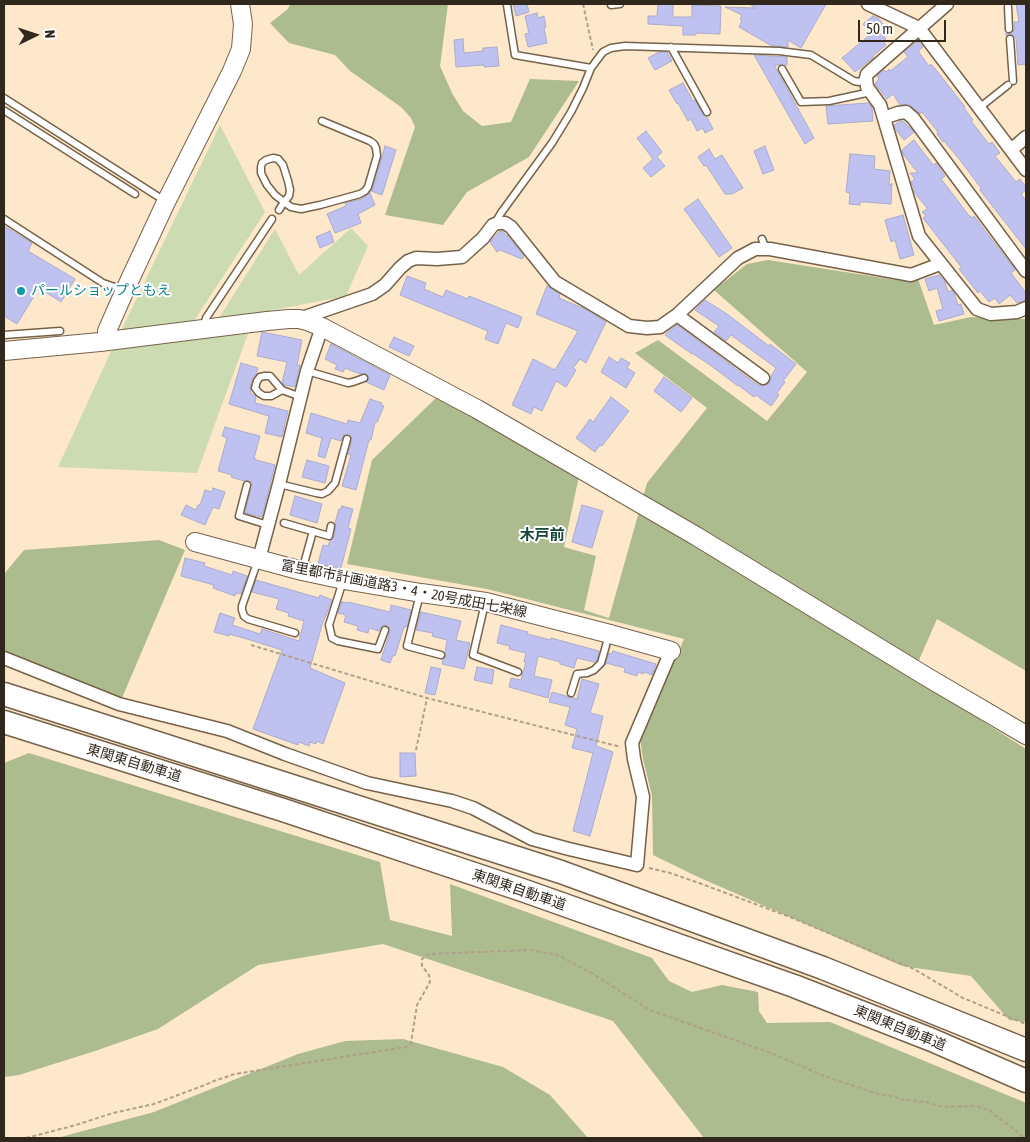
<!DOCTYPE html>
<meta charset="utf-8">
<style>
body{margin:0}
#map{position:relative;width:1030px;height:1142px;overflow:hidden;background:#fee8cc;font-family:"Asap Condensed",sans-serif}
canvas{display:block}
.frame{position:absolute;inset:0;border:5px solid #30281d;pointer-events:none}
.north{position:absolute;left:10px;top:10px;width:50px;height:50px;-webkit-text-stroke:4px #fff;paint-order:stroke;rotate:86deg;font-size:14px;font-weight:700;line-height:20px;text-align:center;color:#30281d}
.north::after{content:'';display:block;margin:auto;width:18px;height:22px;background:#30281d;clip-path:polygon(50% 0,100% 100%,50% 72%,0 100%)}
.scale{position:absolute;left:858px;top:20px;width:88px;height:22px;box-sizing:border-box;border:2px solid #30281d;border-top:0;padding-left:6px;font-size:15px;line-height:18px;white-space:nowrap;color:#30281d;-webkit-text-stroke:4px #fff;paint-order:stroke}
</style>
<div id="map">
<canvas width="1030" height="1142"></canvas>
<div class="frame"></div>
<div class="north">N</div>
<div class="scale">50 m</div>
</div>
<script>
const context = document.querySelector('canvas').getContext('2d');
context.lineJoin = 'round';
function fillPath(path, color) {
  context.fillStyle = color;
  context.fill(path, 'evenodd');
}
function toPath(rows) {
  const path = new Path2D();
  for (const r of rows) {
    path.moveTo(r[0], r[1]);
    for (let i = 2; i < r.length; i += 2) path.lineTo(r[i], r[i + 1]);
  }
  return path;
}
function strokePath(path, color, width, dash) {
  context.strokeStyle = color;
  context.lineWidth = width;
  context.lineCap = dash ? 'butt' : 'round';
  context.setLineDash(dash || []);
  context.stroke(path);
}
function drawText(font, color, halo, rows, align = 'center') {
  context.font = font + ' "Asap Condensed","Noto Sans JP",sans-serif';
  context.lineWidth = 4;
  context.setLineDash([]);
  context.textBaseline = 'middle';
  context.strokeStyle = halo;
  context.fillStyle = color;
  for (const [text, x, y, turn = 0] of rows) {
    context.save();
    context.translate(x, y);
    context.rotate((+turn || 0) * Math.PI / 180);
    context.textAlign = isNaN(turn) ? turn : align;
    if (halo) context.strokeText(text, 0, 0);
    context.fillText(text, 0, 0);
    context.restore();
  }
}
const green = toPath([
 [220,125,265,212,192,324,120,333],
 [351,228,368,246,346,296,217,321,275,229,299,275],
 [249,331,197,473,58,467,113,347]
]);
const forest = toPath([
 [290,4,448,4,440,66,452,93,463,111,482,126,511,122,530,79,579,81,529,157,467,192,443,225,385,215,415,127,411,118,401,107,350,71,335,55,289,43,270,23,288,9],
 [768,260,903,281,918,279,934,325,971,317,1026,319,1026,671,937,619,912,676,1026,749,1026,1022,1009,1020,971,976,902,966,698,877,653,855,652,796,643,759,639,731,670,671,684,639,487,589,347,564,372,460,437,397,579,476,564,547,596,556,584,610,609,618,647,483,707,408,635,353,658,340,767,421,807,372,714,290,747,264],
 [159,540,185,550,122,698,4,652,4,574,24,550],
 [29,753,380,862,390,920,452,936,450,884,652,958,669,981,692,992,722,985,758,992,759,1011,767,1023,830,1022,1024,1102,1026,1104,1026,1138,704,1138,613,1021,383,944,258,965,158,1029,95,1051,19,1075,4,1077,4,763],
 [403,1039,503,1067,550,1095,588,1138,57,1138,154,1112,298,1054,345,1041]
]);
const building = toPath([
 [513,4,527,4,529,12,516,16,513,4],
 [658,4,673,4,673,17,692,17,692,5,721,6,720,34,696,33,696,35,683,35,683,26,648,24,648,16,657,16,658,4],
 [749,4,826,4,801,48,788,40,788,47,772,46,739,27,742,20,740,19,742,15,725,7,756,8,749,4],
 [1016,4,1026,4,1026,64,1018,65,1016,38,1012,34,1006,36,1006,33,1011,33,1015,29,1014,22,1019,22,1016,4],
 [537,13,538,18,544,16,546,27,544,28,547,43,528,47,525,34,529,33,525,16,537,13],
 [873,16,878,18,889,31,884,36,886,39,883,41,886,45,873,56,874,57,855,72,842,58,871,34,863,24,873,16],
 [463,39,464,53,483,51,483,48,497,47,499,66,484,67,484,65,456,67,454,40,463,39],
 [918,41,923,47,918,51,929,66,931,64,937,71,965,107,964,108,973,120,971,121,989,144,992,142,1000,153,995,156,1016,182,1020,179,1026,187,1026,190,1021,194,1026,201,1026,249,980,190,981,188,960,160,944,141,943,142,937,134,938,132,922,112,920,114,909,104,900,105,893,94,887,99,875,84,879,79,877,76,884,70,886,72,889,69,890,71,908,57,904,52,918,41],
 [659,52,667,52,672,61,655,70,648,58,659,52],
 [754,55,787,57,787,65,774,65,814,138,805,144,754,55],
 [683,83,693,101,695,100,703,114,707,117,713,129,705,133,703,128,697,131,691,119,688,121,678,103,677,104,669,90,683,83],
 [868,103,872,107,873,121,828,124,826,106,868,103],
 [900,121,903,121,914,132,904,140,896,130,894,125,900,121],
 [646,131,662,152,657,157,665,166,651,177,643,168,653,159,637,138,646,131],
 [914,140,933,165,936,163,945,176,941,179,955,197,969,216,970,216,972,218,974,216,1015,270,1011,273,1026,293,1026,299,1025,300,1017,303,1010,295,999,304,995,298,989,302,980,291,978,293,959,269,962,268,923,218,926,216,922,212,929,208,927,208,914,192,914,188,911,182,915,179,910,173,918,173,903,154,902,150,914,140],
 [385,146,396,150,382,195,371,191,373,188,385,146],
 [765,146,774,170,763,174,754,151,765,146],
 [709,149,715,159,722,155,743,188,732,194,725,194,706,165,704,166,698,157,709,149],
 [850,154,875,156,874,169,890,171,889,186,892,183,891,204,865,202,860,202,860,205,849,204,850,193,846,192,850,154],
 [370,193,375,205,358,214,361,223,335,233,327,214,346,206,345,203,362,199,370,193],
 [698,199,732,248,719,257,684,209,698,199],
 [903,215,914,255,900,259,895,240,891,242,885,220,903,215],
 [4,226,32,243,28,251,75,279,61,302,39,288,17,324,4,316,4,226],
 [330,231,334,242,320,248,316,237,330,231],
 [500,231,503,231,506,236,507,235,524,256,522,259,500,250,497,252,490,242,500,231],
 [939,275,945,282,948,292,952,290,954,293,958,305,961,304,964,314,939,321,936,311,943,309,937,288,929,291,925,279,939,275],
 [407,276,426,283,424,289,443,297,446,290,468,299,469,296,522,317,518,328,506,323,498,344,485,339,488,331,400,295,407,276],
 [547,286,560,294,559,298,585,309,606,322,586,363,580,359,573,368,576,370,566,387,556,381,542,411,534,407,531,414,512,405,533,359,555,370,578,331,536,314,547,286],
 [705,300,727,314,769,346,770,344,796,364,783,381,785,382,777,393,779,395,771,406,756,395,754,397,738,385,738,386,710,365,692,353,692,354,665,335,668,332,677,325,758,385,763,386,769,383,771,379,771,376,776,368,731,335,726,341,714,332,719,326,695,310,705,300],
 [262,332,302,340,297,365,300,365,295,387,284,385,282,383,287,362,257,356,262,332],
 [394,337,414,346,409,356,389,347,394,337],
 [331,344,390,375,384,390,366,382,369,379,369,377,365,373,360,374,345,368,343,372,335,369,337,365,325,359,331,344],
 [609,357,618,363,621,358,630,363,627,368,635,373,626,388,601,372,609,357],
 [241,363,258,368,256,374,252,379,250,387,251,394,254,395,256,397,255,403,288,411,282,437,265,433,269,416,229,404,241,363],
 [664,377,692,398,681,412,654,391,664,377],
 [611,397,629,411,602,446,600,445,595,452,576,438,590,419,593,422,611,397],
 [370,399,382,403,381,405,384,406,377,422,375,422,371,440,369,440,356,490,342,486,351,455,348,454,352,440,351,436,349,434,345,434,343,436,341,441,331,438,325,458,318,456,322,438,306,433,311,413,347,424,348,420,360,423,370,399],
 [225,427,260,436,254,458,256,459,256,460,275,465,262,517,245,513,252,483,249,480,244,481,231,477,232,475,218,471,227,438,222,436,225,427],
 [307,460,329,466,325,483,302,477,307,460],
 [213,488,225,492,219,509,213,507,205,525,181,515,186,505,196,510,198,505,200,505,205,490,212,492,213,488],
 [295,496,322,504,317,523,290,515,295,496],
 [582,505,603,511,592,548,572,542,582,505],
 [342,506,353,509,348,528,351,529,341,568,318,564,323,545,328,546,330,541,334,537,336,526,335,523,339,509,341,509,342,506],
 [185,558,205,563,204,566,232,575,233,571,247,576,241,594,236,593,235,596,213,588,214,585,181,576,185,558],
 [256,580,319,598,320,595,332,600,322,625,310,668,345,683,323,744,317,741,316,744,310,742,309,746,299,742,298,745,253,729,282,650,247,639,229,634,229,636,214,632,220,613,235,618,232,625,260,634,262,629,299,641,304,621,288,616,289,613,276,609,279,599,252,592,256,580],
 [342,602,348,603,348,602,390,612,391,605,411,610,407,627,404,627,395,656,393,655,390,663,381,660,390,631,389,627,386,625,384,625,381,627,379,631,369,628,368,633,357,630,358,626,344,622,346,615,338,613,342,602],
 [421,612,461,621,456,640,470,643,464,669,442,664,443,660,446,656,445,652,447,640,432,636,433,633,416,630,421,612],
 [501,625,528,632,527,634,551,640,551,638,599,651,597,660,594,662,577,658,574,668,560,664,560,662,538,656,534,676,552,680,548,698,509,687,511,678,521,680,526,662,524,662,526,653,509,649,510,646,497,643,501,625],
 [613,651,656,664,652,675,644,672,643,674,638,672,637,676,624,672,625,668,606,663,606,665,605,665,609,653,612,654,613,651],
 [431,667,441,669,435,695,425,693,431,667],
 [477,667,494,670,492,684,474,680,477,667],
 [582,679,599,684,590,713,603,716,596,746,613,752,590,836,573,831,593,753,572,748,577,729,565,725,570,707,549,702,552,692,577,699,582,679],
 [400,753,415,753,416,776,400,777,400,753]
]);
const path = toPath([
 [583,4,593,50],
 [251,645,427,698,621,747],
 [416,750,427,698],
 [649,868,670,873,699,883,790,917,914,969,963,998,1026,1024],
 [26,1138,76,1125,113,1113,154,1104,205,1085,211,1082,235,1074,406,1047,411,1043,417,1005,430,982,429,975,422,966,422,959,429,954,530,950,558,955,593,974,650,1010,771,1053,824,1076,878,1094,897,1097,898,1099,927,1102,943,1107,975,1106,989,1110,1025,1138]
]);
const lane = toPath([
 [507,5,515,55,591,68],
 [611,5,620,4],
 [1008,7,1009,29],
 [1010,39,1013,81],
 [671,47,707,112],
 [782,69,801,102,829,101,871,92],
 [4,98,165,201],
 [979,108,1008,85],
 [5,111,135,194],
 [279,210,284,202,289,196,290,190,288,181,283,165,278,159,273,158,266,160,262,163,261,167,261,173,267,185,275,195,284,202,291,207,301,209,320,205,360,194,365,191,368,187,377,156,376,148,374,144,370,141,322,121],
 [4,219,103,283,123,290],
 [498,223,498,218,501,213,552,143,571,112,583,88,591,68,603,52,611,48,625,46,779,51,811,55,854,81,859,82,866,78],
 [762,239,766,249],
 [204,326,206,318,272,219],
 [4,335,60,331],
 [307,371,348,383,353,382,364,378],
 [282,390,271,396,264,396,259,393,255,388,257,381,260,377,265,376,270,376,282,390,301,397],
 [279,484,316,493,322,494,328,491,335,483,347,439],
 [247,485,239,516,268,525],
 [284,523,329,536,331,526],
 [258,560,242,606,242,610,244,616,248,619,295,633],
 [302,571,313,531],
 [343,581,329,625,332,638,338,641,378,649,385,630],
 [420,594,407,646,441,655],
 [485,603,473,655,518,672],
 [571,693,577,674,587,673,594,670,601,663,609,635]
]);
const street = toPath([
 [868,4,919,28,1026,170],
 [947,4,867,74,866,78,867,87,880,105,919,236,977,309,991,314,1017,312,1026,308],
 [884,118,898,113,906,112,913,118,1026,271],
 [1011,150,1026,137],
 [677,315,763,378],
 [299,319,372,294,385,285,400,268,408,261,416,258,437,259,462,257,483,238,493,225,498,223,505,223,511,227,555,282,629,326,647,328,660,327,677,315,738,258,755,249,770,249,911,275,940,264],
 [259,559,279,484,307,371,322,327],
 [4,658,119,704,227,731,285,754,367,783,452,801,473,808,532,839,569,849,637,865,643,797,634,759,632,743,671,651]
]);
const secondary = toPath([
 [107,341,107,331,125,290,166,202,232,71,241,49,243,24,240,4],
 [4,351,100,342,267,321,289,319,299,319,307,321,322,327,477,409,696,536,927,677,1026,735],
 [195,542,302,571,344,580,421,593,486,602,610,634,671,651]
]);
const highway = toPath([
 [4,694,561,872,823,968,1026,1050],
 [4,722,283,810,522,890,794,986,932,1040,1026,1081]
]);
const markers = [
 [21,291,5,"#0f9aa8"]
];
const cultureNames = [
 ["パールショップともえ",31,291]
];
const streetNames = [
 ["富里都市計画道路3・4・20号成田七栄線",404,589,11],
 ["東関東自動車道",134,763,17],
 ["東関東自動車道",519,890,19],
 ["東関東自動車道",900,1028,22]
];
const neighbourhoodNames = [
 ["木戸前",542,535]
];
fillPath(green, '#ccdbb1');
fillPath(forest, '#acbc8e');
fillPath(building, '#bfc1f1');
strokePath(building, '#aaacca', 1);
strokePath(lane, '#756249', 9);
strokePath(street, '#756249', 15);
strokePath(secondary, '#756249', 20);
strokePath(highway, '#756249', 25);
strokePath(path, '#b09f8a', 2, [4, 2.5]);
strokePath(lane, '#fff', 6);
strokePath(street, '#fff', 12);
strokePath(secondary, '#fff', 18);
strokePath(highway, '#fff', 22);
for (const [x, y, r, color] of markers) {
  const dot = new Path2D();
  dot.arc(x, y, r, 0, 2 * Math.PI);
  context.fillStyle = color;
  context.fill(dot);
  strokePath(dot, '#fff', 2);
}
drawText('14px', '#0d838f', '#fff', cultureNames, 'left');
drawText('14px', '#30281d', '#fff', streetNames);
drawText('bold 15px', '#164635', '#fff', neighbourhoodNames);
</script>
